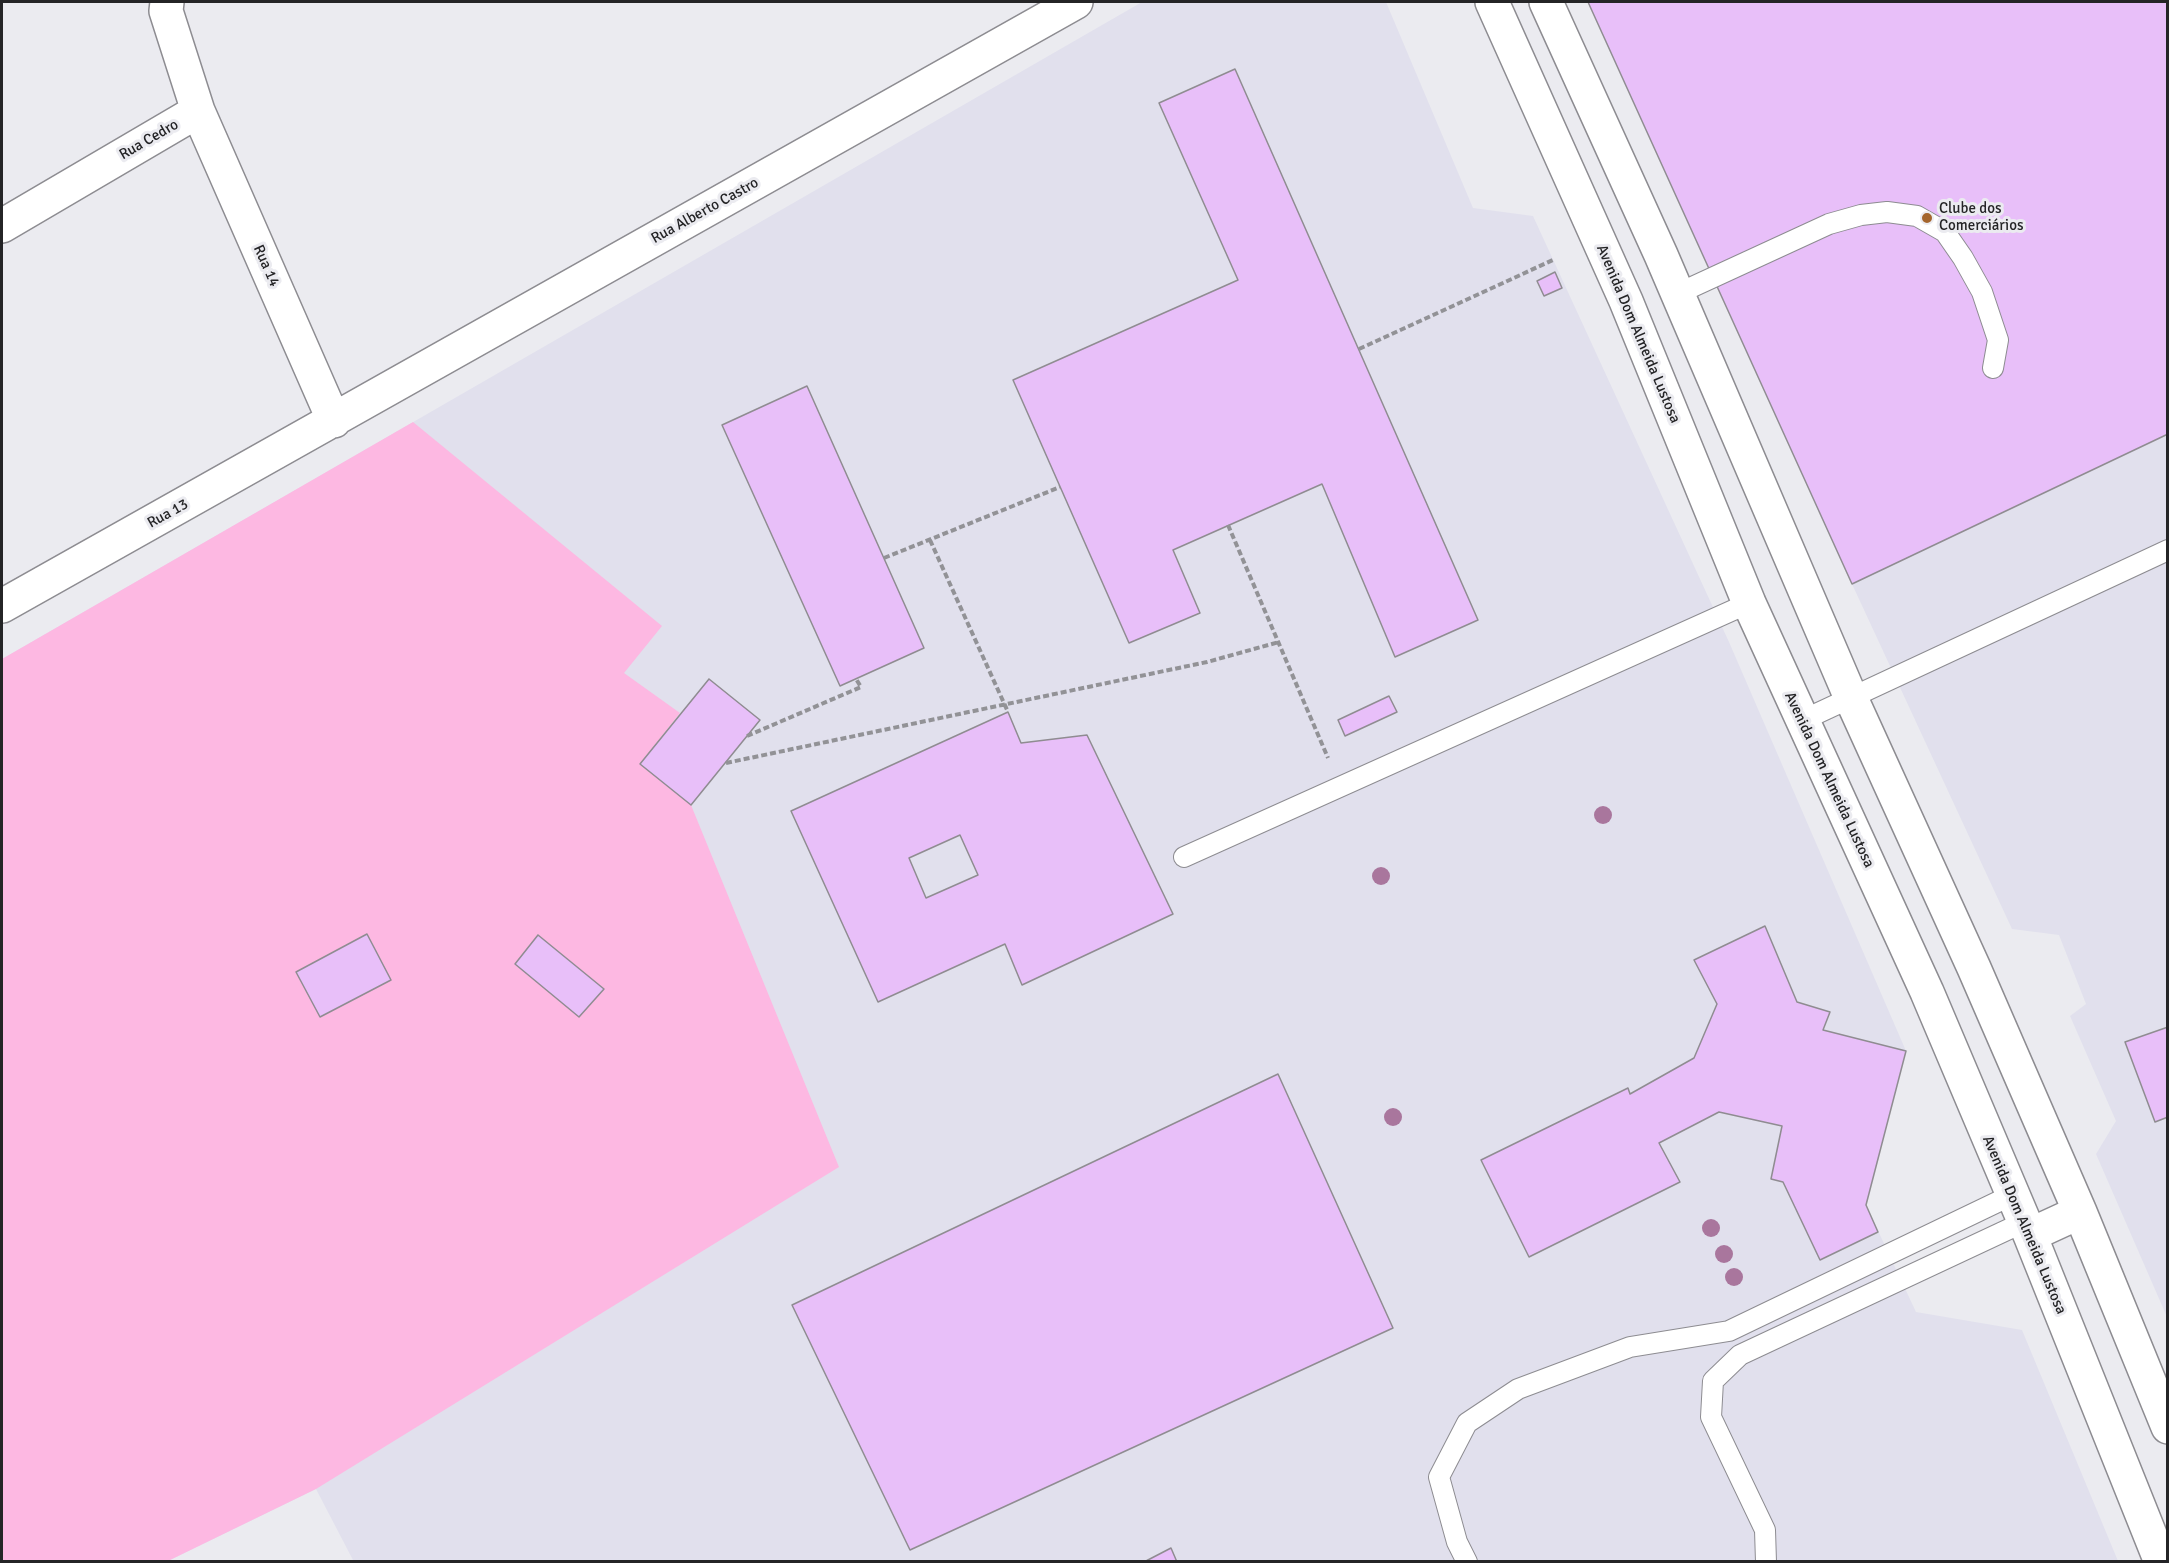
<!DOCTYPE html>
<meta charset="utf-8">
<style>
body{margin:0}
#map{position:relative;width:2169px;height:1563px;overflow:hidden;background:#ebebf0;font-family:Signika,sans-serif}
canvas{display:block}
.frame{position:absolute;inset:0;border:3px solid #242426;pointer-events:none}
</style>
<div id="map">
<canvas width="2169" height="1563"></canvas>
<div class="frame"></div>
</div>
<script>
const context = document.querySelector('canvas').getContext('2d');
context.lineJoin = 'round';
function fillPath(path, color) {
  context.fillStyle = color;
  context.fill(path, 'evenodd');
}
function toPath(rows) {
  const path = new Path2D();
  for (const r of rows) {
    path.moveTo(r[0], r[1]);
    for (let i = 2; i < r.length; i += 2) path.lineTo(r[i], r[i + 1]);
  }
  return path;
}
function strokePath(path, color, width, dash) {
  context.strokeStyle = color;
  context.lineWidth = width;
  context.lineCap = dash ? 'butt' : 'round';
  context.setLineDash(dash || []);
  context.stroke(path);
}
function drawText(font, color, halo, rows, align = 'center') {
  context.font = font + ' Signika,sans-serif';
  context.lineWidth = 6;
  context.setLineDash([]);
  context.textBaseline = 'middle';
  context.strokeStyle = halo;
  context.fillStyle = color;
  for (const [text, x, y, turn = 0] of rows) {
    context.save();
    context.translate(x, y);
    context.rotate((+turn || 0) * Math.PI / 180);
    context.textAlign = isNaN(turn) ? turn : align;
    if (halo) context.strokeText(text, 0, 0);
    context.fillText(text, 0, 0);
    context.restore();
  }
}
const built = toPath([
 [1142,2,1386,2,1473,208,1533,216,1729,642,1906,1051,1866,1205,1916,1312,2022,1330,2118,1561,354,1562,316,1489,168,1561,2,1561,2,659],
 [2167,434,2167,1317,2096,1154,2116,1121,2070,1016,2086,1004,2059,935,2012,929,1852,584]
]);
const green = toPath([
 [413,422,662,626,624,673,680,713,640,764,691,805,839,1167,316,1489,168,1561,2,1561,2,659]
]);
const building = toPath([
 [1588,2,2168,2,2168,434,1852,584,1588,2],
 [1235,69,1478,620,1395,657,1322,484,1173,550,1200,613,1129,643,1013,380,1238,280,1159,103,1235,69],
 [1555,272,1562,288,1544,296,1537,281,1555,272],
 [807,386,924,648,840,686,722,425,807,386],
 [709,679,760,720,691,805,640,764,709,679],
 [1389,696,1397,712,1345,736,1338,720,1389,696],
 [1008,712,1021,743,1087,735,1173,914,1022,985,1005,944,878,1002,791,811,1008,712],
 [960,835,978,875,926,898,909,858,960,835],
 [1765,926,1797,1002,1830,1012,1823,1030,1906,1051,1866,1205,1878,1232,1820,1260,1783,1182,1771,1179,1782,1126,1719,1112,1659,1143,1680,1182,1529,1257,1481,1160,1628,1088,1630,1094,1694,1058,1717,1004,1694,960,1765,926],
 [367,934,391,980,320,1017,296,972,367,934],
 [538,935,604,989,579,1017,515,964,538,935],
 [2168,1027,2168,1117,2155,1122,2125,1042,2168,1027],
 [1278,1074,1393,1328,910,1550,792,1305,1278,1074],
 [1171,1548,1177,1562,1144,1562,1171,1548]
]);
const path = toPath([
 [1359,349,1553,260],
 [1228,525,1328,758],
 [930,540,1008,712],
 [884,558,1060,487],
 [747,736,861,687,856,679],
 [726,763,1207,662,1279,642]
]);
const service = toPath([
 [1677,294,1829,224,1861,215,1887,212,1917,216,1945,232,1963,258,1982,292,1998,340,1993,368],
 [1801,721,2168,550],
 [1184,857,1749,603],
 [1467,1562,1457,1542,1439,1477,1467,1423,1518,1389,1630,1347,1729,1331,2012,1195],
 [1766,1562,1765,1530,1711,1417,1713,1381,1740,1355,2024,1222]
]);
const minor = toPath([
 [167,2,166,11,198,111,334,421],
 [2,226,198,111],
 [2,606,1076,2]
]);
const primary = toPath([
 [1492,2,1626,301,1749,603,1927,992,2030,1235,2161,1562],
 [1546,2,1661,255,1851,698,1974,968,2080,1212,2168,1427],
 [2030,1235,2080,1212]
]);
const trees = [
 [1603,815],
 [1381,876],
 [1393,1117],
 [1711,1228],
 [1724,1254],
 [1734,1277]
];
const markers = [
 [1927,218,6,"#a4652d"]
];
const streetNames = [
 ["Rua Cedro",149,140,-30],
 ["Rua Alberto Castro",705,211,-29],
 ["Rua 14",266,266,66],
 ["Avenida Dom Almeida Lustosa",1638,334,67],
 ["Rua 13",168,514,-29],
 ["Avenida Dom Almeida Lustosa",1829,780,65],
 ["Avenida Dom Almeida Lustosa",2024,1225,67]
];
const poiNames = [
 ["Clube dos",1939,209],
 ["Comerciários",1939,226]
];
fillPath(built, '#e1e0ed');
fillPath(green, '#fdb8e2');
fillPath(building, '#e8bff9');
strokePath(building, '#8f8c91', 1.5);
strokePath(service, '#8d8c91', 22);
strokePath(minor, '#8d8c91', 36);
strokePath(primary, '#8d8c91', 36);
strokePath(path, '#929296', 4, [6, 3]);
strokePath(service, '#fff', 20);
strokePath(minor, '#fff', 33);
strokePath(primary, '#fff', 33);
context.fillStyle = '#a9769d';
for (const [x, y] of trees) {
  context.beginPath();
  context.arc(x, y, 9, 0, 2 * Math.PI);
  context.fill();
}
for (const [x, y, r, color] of markers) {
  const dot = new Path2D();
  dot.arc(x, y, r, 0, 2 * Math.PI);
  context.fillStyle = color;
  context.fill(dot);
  strokePath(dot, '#ebebf0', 2);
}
drawText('15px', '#242426', '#ebebf0', streetNames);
drawText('15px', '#242426', '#ebebf0', poiNames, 'left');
</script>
